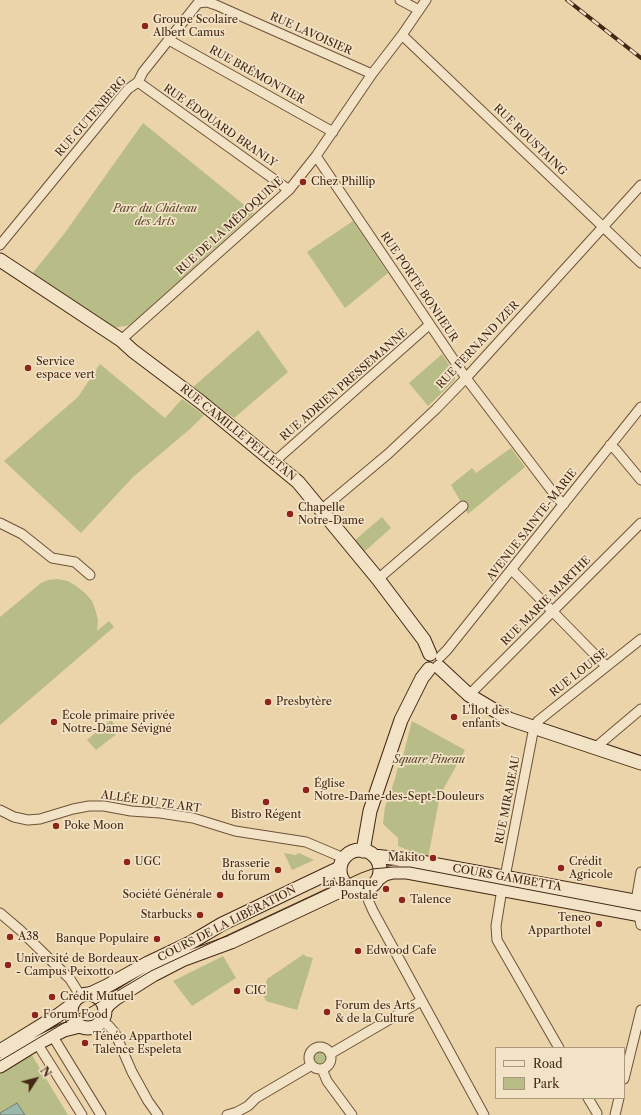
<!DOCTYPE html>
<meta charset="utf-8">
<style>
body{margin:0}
#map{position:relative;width:641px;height:1115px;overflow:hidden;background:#ebd4a9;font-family:"Libre Caslon Text",serif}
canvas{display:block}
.legend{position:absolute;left:495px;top:1047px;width:130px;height:52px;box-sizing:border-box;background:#f2e3c7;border:1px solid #ac987f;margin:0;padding:5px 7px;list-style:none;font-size:12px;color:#442714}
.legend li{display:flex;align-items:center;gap:8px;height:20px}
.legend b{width:20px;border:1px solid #ac987f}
.north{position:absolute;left:16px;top:1059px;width:40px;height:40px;-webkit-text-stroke:3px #f2e3c7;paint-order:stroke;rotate:54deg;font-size:11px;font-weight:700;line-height:16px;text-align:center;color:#442714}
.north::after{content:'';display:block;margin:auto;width:14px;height:18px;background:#442714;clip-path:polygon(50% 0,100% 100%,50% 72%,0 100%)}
</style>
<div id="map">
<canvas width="641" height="1115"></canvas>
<ul class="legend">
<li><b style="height:5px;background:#f2e3c7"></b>Road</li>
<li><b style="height:11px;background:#b8bc87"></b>Park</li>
</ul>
<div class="north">N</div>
</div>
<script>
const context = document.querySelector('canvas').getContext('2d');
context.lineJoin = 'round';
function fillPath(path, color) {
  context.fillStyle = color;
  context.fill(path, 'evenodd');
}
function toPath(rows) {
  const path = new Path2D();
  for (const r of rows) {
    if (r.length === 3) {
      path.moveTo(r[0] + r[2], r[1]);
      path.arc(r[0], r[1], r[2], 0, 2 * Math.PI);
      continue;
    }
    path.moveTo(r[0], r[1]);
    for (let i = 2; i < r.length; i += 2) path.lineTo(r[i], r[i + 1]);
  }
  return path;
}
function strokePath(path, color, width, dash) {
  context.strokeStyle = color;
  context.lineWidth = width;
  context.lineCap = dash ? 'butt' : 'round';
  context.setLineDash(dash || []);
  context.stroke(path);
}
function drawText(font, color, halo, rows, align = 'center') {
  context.font = font + ' "Libre Caslon Text",serif';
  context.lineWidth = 3.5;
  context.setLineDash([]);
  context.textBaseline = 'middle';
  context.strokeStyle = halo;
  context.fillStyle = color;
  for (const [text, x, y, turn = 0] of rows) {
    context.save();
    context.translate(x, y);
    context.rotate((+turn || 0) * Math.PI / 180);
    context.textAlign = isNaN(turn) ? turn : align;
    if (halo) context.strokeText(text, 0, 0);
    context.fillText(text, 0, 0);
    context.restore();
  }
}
const green = toPath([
 [143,123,254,213,130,325,114,328,32,274,64,234],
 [353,221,388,273,345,308,307,252],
 [258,330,288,372,234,418,192,388],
 [442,354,455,374,455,380,428,406,409,383],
 [100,364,165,418,182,399,204,415,190,429,133,477,81,533,4,461,78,397],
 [511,448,525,467,468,514,451,485,472,468,476,473],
 [382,517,391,528,364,552,354,541],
 [58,579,68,581,76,586,85,593,92,601,96,612,98,620,97,631,109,621,114,627,0,725,0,617,41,583,48,580],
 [111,720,120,731,96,750,87,740],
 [412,721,465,750,440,795,428,858,398,846,398,838,383,824,385,807,395,779,398,767,403,756],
 [284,853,295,855,299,853,314,860,292,870],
 [304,954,305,956,313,958,297,1010,266,1001,263,995,267,979],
 [223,956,236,978,192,1006,173,981],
 [319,1057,7],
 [30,1052,68,1115,0,1115,0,1072]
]);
const water = toPath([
 [17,1103,25,1115,1,1115,0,1113,17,1103]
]);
const street = toPath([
 [400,0,419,10],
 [198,3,207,2,216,5,372,74],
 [402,35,641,263],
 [169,40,333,132],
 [138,82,289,190],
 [316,156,466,378,558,499,564,504],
 [0,245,128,89,138,82,143,72,198,3],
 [121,340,289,190,316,156,372,74,402,35,426,0],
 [610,445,616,450,641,480],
 [274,462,429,325],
 [321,510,388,454,436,409,466,378,641,185],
 [0,523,22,534,52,558,75,562,90,575],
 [512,570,606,666],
 [378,579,463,506],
 [440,657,447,650,641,407],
 [469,695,641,523],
 [596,747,641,709],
 [0,810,14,817,28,820,40,819,73,809,89,806,104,806,131,811,160,813,193,818,235,831,306,842,339,856,344,859],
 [641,872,636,901,641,925],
 [505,877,534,727,538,721,641,639],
 [365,889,369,902,373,911,484,1115],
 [502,889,496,926,497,940,559,1048],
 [0,913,20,930,70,979,80,995],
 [102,1021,109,1026,115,1033,132,1072,148,1101,158,1115],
 [56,1034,54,1037,55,1040,101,1115],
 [34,1045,38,1046,40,1048,82,1115],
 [320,1058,11],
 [330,1054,421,1001],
 [322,1069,327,1081,352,1115],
 [624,1079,641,1010],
 [588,1098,597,1113],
 [227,1115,237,1112,248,1106,256,1098,312,1065],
 [615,1115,619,1098]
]);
const secondary = toPath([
 [0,260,121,340,133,351,202,403,298,482,378,579,424,640,430,654],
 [439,667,469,695,509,719,641,763],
 [360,870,20],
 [363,851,370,811,401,720,422,678,429,669],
 [374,856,410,860,641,902],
 [378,879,385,874,393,872,407,872,641,915],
 [88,1011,17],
 [90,994,107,986,148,963,190,943,222,924,333,871,338,869,341,864],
 [105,1009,109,1004,115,999,153,975,182,960,231,942,344,889,351,888],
 [0,1051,57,1016,72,1005],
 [0,1066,34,1045,64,1030,80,1026]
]);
const tram = toPath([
 [0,1061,151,971,326,889,361,873,372,869,393,867,410,867,641,911]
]);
const rail = toPath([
 [567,0,641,58]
]);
const markers = [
 [145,26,4,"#8f2418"],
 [303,182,4,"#8f2418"],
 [28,368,4,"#8f2418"],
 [290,514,4,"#8f2418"],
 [268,702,4,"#8f2418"],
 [454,717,4,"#8f2418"],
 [54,722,4,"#8f2418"],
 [306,790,4,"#8f2418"],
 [266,802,4,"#8f2418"],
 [56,826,4,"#8f2418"],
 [433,858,4,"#8f2418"],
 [127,862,4,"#8f2418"],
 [561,868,4,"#8f2418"],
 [278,870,4,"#8f2418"],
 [386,889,4,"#8f2418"],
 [220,895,4,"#8f2418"],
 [402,900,4,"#8f2418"],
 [200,915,4,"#8f2418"],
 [599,924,4,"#8f2418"],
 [10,937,4,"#8f2418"],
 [157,939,4,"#8f2418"],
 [358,951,4,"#8f2418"],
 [8,965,4,"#8f2418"],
 [237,991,4,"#8f2418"],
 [52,997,4,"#8f2418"],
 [327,1012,4,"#8f2418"],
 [35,1015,4,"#8f2418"],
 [85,1043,4,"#8f2418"]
];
const poiNames = [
 ["Groupe Scolaire",153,20],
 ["Albert Camus",153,33],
 ["Chez Phillip",311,182],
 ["Service",36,362],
 ["espace vert",36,375],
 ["Chapelle",298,508],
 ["Notre-Dame",298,521],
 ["Presbytère",276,702],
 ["L'Îlot des",462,711],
 ["enfants",462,724],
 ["École primaire privée",62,716],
 ["Notre-Dame Sévigné",62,729],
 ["Église",314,784],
 ["Notre-Dame-des-Sept-Douleurs",314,797],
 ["Bistro Régent",266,815,"center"],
 ["Poke Moon",64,826],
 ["Makito",425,858,"right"],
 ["UGC",135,862],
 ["Crédit",569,862],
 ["Agricole",569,875],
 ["Brasserie",270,864,"right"],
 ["du forum",270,877,"right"],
 ["La Banque",378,883,"right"],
 ["Postale",378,896,"right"],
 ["Société Générale",212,895,"right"],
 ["Talence",410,900],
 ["Starbucks",192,915,"right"],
 ["Teneo",591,918,"right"],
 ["Apparthotel",591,931,"right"],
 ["A38",18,937],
 ["Banque Populaire",149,939,"right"],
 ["Edwood Cafe",366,951],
 ["Université de Bordeaux",16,959],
 ["- Campus Peixotto",16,972],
 ["CIC",245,991],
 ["Crédit Mutuel",60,997],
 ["Forum des Arts",335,1006],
 ["& de la Culture",335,1019],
 ["Forum Food",43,1015],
 ["Ténéo Apparthotel",93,1037],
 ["Talence Espeleta",93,1050]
];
const streetNames = [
 ["RUE LAVOISIER",311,34,24],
 ["RUE BRÉMONTIER",257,75,29],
 ["RUE GUTENBERG",91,117,-49],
 ["RUE ÉDOUARD BRANLY",220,126,35],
 ["RUE ROUSTAING",530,140,44],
 ["RUE DE LA MÉDOQUINE",230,226,-42],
 ["RUE PORTE BONHEUR",419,287,56],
 ["RUE FERNAND IZER",478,345,-47],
 ["RUE ADRIEN PRESSEMANNE",344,385,-41],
 ["RUE CAMILLE PELLETAN",238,433,39],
 ["AVENUE SAINTE-MARIE",532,525,-52],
 ["RUE MARIE MARTHE",546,601,-45],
 ["RUE LOUISE",579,673,-38],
 ["RUE MIRABEAU",508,800,-79],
 ["ALLÉE DU 7E ART",151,802,8],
 ["COURS GAMBETTA",507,878,10],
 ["COURS DE LA LIBÉRATION",227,924,-27]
];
const parkNames = [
 ["Parc du Château",155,209],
 ["des Arts",155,222],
 ["Square Pineau",429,760]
];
fillPath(green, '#b8bc87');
fillPath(water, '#98b8ab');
strokePath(water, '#767e6f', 1);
strokePath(street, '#6e5239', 11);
strokePath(secondary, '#442714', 15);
strokePath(street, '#f2e3c7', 9);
strokePath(secondary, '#f2e3c7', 13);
strokePath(tram, '#442714', 1);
strokePath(rail, '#442714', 4);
strokePath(rail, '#f2e3c7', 2.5, [8]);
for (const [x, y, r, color] of markers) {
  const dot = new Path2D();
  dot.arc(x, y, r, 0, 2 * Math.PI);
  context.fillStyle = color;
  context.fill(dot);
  strokePath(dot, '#f2e3c7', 1.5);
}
drawText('11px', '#442714', '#f2e3c7', poiNames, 'left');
drawText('11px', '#442714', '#f2e3c7', streetNames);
drawText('italic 11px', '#5b452b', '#f2e3c7', parkNames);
</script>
